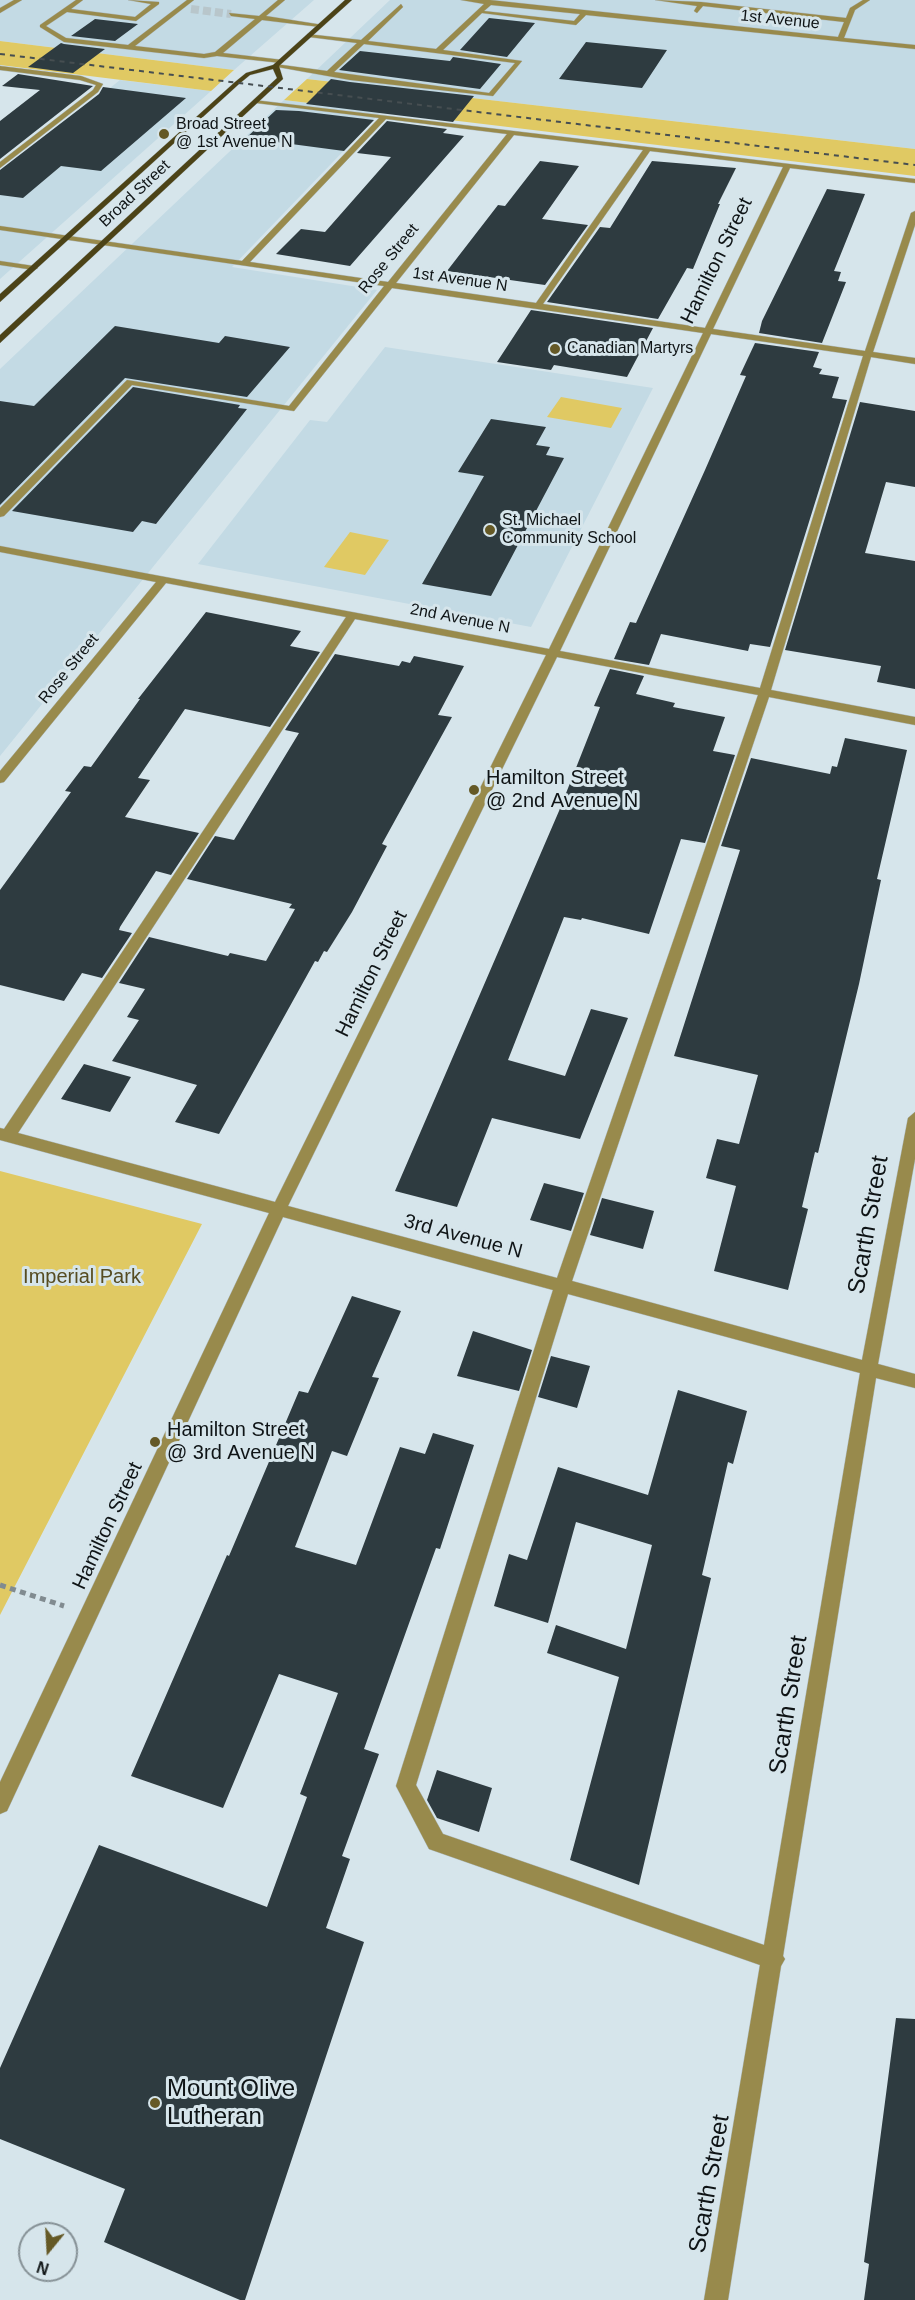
<!DOCTYPE html>
<style>
body{margin:0}
#map{position:relative;width:915px;height:2300px;overflow:hidden;background:#d6e5eb;font-family:Arial,sans-serif}
canvas{display:block}
.north{position:absolute;left:18px;top:2222px;width:60px;height:60px;box-sizing:border-box;background:#d6e5eb;border:2px solid #869196;border-radius:50%;rotate:198deg;font-size:16px;font-weight:700;line-height:24px;text-align:center;color:#0f1416}
.north::after{content:'';display:block;margin:auto;width:21px;height:27px;background:#655926;clip-path:polygon(50% 0,100% 100%,50% 72%,0 100%)}
</style>
<div id="map">
<canvas width="915" height="2300"></canvas>
<div class="north">N</div>
</div>
<script>
const context = document.querySelector('canvas').getContext('2d');
context.lineJoin = 'round';
function fillPath(path, color) {
  context.fillStyle = color;
  context.fill(path, 'evenodd');
}
function toPath(rows) {
  const path = new Path2D();
  for (const r of rows) {
    path.moveTo(r[0], r[1]);
    for (let i = 2; i < r.length; i += 2) path.lineTo(r[i], r[i + 1]);
  }
  return path;
}
function strokePath(path, color, width, dash) {
  context.strokeStyle = color;
  context.lineWidth = width;
  context.lineCap = dash ? 'butt' : 'round';
  context.setLineDash(dash || []);
  context.stroke(path);
}
function drawText(font, color, halo, rows, align = 'center') {
  context.font = font + ' Arial,sans-serif';
  context.lineWidth = 6;
  context.setLineDash([]);
  context.textBaseline = 'middle';
  context.strokeStyle = halo;
  context.fillStyle = color;
  for (const [text, x, y, turn = 0] of rows) {
    context.save();
    context.translate(x, y);
    context.rotate((+turn || 0) * Math.PI / 180);
    context.textAlign = isNaN(turn) ? turn : align;
    if (halo) context.strokeText(text, 0, 0);
    context.fillText(text, 0, 0);
    context.restore();
  }
}
const built = toPath([
 [0,0,314,0,234,70,0,41],
 [390,0,915,0,915,149,307,79],
 [120,80,211,91,0,279,0,176],
 [284,100,381,112,232,267,377,290,0,756,0,369],
 [385,347,653,388,531,627,198,564,310,420,327,422]
]);
const green = toPath([
 [0,41,234,70,211,91,0,65],
 [307,79,915,149,915,176,284,100],
 [561,397,622,408,611,428,547,417],
 [350,532,389,540,365,575,324,567],
 [0,1171,202,1224,0,1615]
]);
const building = toPath([
 [489,18,535,23,507,57,460,50],
 [95,19,138,24,115,41,71,36],
 [586,42,667,50,642,88,559,79],
 [61,43,64,44,105,49,73,73,28,67],
 [360,51,450,61,453,57,501,64,480,89,339,70],
 [18,74,93,86,0,159,0,121,40,90,2,86],
 [331,79,350,82,474,96,453,122,306,104],
 [103,87,186,98,101,171,61,166,23,198,0,195,0,170,99,94],
 [276,110,299,111,374,120,344,151,246,138],
 [387,121,447,129,443,133,464,136,350,266,276,254,301,229,325,232,391,157,357,153],
 [540,161,579,166,542,219,588,225,545,285,447,271,498,205,505,206],
 [652,161,736,168,718,204,720,204,693,269,687,268,658,319,547,302,600,227,610,228],
 [827,189,865,194,834,271,841,272,838,281,846,282,822,343,759,333,762,321],
 [531,310,653,328,627,377,554,365,551,370,497,362],
 [115,326,219,343,225,336,290,347,247,397,125,378,0,505,0,401,34,406],
 [755,343,819,352,813,367,822,369,819,374,839,377,832,398,847,400,770,647,750,644,748,651,661,634,649,665,614,659,630,622,636,623,705,470,746,376,740,375],
 [133,387,240,405,238,408,247,409,156,524,142,521,133,532,12,511],
 [860,402,915,411,915,487,886,482,865,553,915,561,915,689,877,682,881,666,785,650],
 [491,419,546,427,536,445,550,447,546,455,564,458,491,596,422,584,484,476,458,472],
 [206,612,301,631,290,646,320,652,270,727,185,709,138,778,150,780,125,817,199,833,171,875,156,871,120,927,119,930,132,933,102,978,82,973,64,1001,0,985,0,890,71,792,65,791,84,766,91,767,140,699,138,699],
 [335,654,399,666,402,661,410,663,414,656,464,666,438,715,452,717,382,844,387,846,352,912,327,952,324,951,318,962,315,961,219,1134,175,1122,197,1085,112,1061,139,1020,127,1017,145,989,119,983,149,937,228,956,230,953,266,961,295,909,289,908,292,904,187,879,215,836,234,840,299,733,285,730],
 [610,669,644,676,636,694,675,703,673,707,725,717,713,751,735,755,705,843,681,839,649,934,582,918,581,920,564,917,508,1060,565,1076,591,1009,628,1018,580,1139,492,1118,457,1207,395,1191,559,811,600,707,594,706],
 [845,738,907,750,877,879,881,880,859,984,818,1153,815,1152,802,1207,808,1209,788,1290,714,1271,736,1186,706,1178,717,1139,739,1144,758,1075,674,1056,740,850,721,846,751,758,830,774,832,766,837,767],
 [84,1064,131,1077,110,1112,61,1099],
 [544,1183,584,1193,571,1231,530,1220],
 [602,1198,654,1211,643,1249,590,1235],
 [352,1296,401,1311,372,1377,379,1378,347,1456,332,1451,295,1547,356,1565,400,1447,425,1454,433,1433,474,1445,440,1549,436,1548,364,1749,379,1754,342,1856,350,1859,326,1928,364,1942,245,2300,240,2300,104,2242,125,2189,0,2139,0,2068,99,1845,267,1907,307,1797,300,1794,338,1693,279,1674,223,1808,131,1776,227,1555,229,1556,299,1391,308,1393],
 [473,1331,532,1350,519,1391,457,1376],
 [551,1356,590,1366,577,1408,538,1397],
 [678,1390,747,1411,733,1464,728,1462,702,1575,711,1578,639,1885,570,1860,619,1677,547,1653,556,1625,626,1649,652,1545,576,1522,548,1623,494,1606,509,1554,527,1560,558,1467,648,1495],
 [437,1770,492,1788,479,1832,437,1818,427,1800],
 [896,2018,915,2019,915,2300,864,2300,869,2264,864,2262]
]);
const minorTunnel = toPath([
 [191,9,231,14]
]);
const path = toPath([
 [0,1585,64,1606]
]);
const minor = toPath([
 [14,0,22,0,0,13,0,8,14,0],
 [76,0,83,0,71,9,135,17,151,4,128,0,159,2,159,4,136,21,67,12,46,26,66,38,128,45,187,0,194,0,135,46,204,54,215,52,255,19,231,16,229,13,259,16,278,0,285,0,266,16,323,25,320,27,262,20,223,53,283,60,281,63,217,56,204,58,64,42,40,27,40,25,76,0],
 [461,0,490,0,838,37,844,22,703,6,697,13,694,11,697,6,655,0,701,2,846,18,850,8,863,0,870,0,855,10,844,38,915,45,915,49,586,15,576,25,482,13,443,50,522,61,493,96,350,80,272,66,275,64,327,71,357,43,309,37,307,34,361,40,401,4,403,7,368,41,436,49,484,4,461,0],
 [491,5,580,14,574,21,484,11,491,5],
 [364,44,515,63,489,93,334,72,364,44],
 [0,66,81,76,103,84,98,92,0,168,0,162,93,90,96,85,80,80,0,70,0,66],
 [254,100,915,179,915,183,790,168,713,329,865,351,911,213,915,211,915,225,873,352,915,358,915,364,871,357,771,690,915,717,915,725,769,697,572,1281,862,1360,908,1118,915,1112,915,1159,878,1364,915,1374,915,1388,876,1378,783,1956,785,1959,781,1966,728,2300,704,2300,760,1965,429,1849,396,1786,553,1290,283,1217,7,1811,0,1814,0,1782,269,1213,0,1140,0,1128,4,1129,346,617,166,583,4,782,0,783,0,771,156,582,0,552,0,546,549,649,703,333,392,288,294,411,132,385,4,516,0,517,0,508,127,380,289,406,384,286,0,230,0,226,242,261,379,118,256,103,254,100],
 [386,119,507,134,388,282,250,262,386,119],
 [514,135,643,150,536,303,396,283,514,135],
 [650,151,783,167,705,328,543,304,650,151],
 [711,334,863,356,760,688,560,651,711,334],
 [355,619,546,655,275,1202,18,1133,355,619],
 [557,657,758,695,557,1278,288,1206,557,657],
 [568,1294,860,1373,764,1945,443,1834,416,1785,568,1294],
 [0,261,34,266,38,268,34,270,0,265,0,261]
]);
const major = toPath([
 [345,0,352,0,279,66,283,79,0,343,0,335,277,78,273,69,250,75,239,84,0,302,0,294,235,82,246,73,273,65,345,0]
]);
const rail = toPath([
 [0,54,915,165]
]);
const markers = [
 [164,134,6,"#655926"],
 [555,349,6,"#655926"],
 [490,530,6,"#655926"],
 [474,790,6,"#655926"],
 [155,1442,6,"#655926"],
 [155,2103,6,"#655926"]
];
const farStreetnames = [
 ["1st Avenue",780,20,6],
 ["Broad Street",135,194,-43],
 ["Rose Street",389,259,-51],
 ["1st Avenue N",460,280,8],
 ["2nd Avenue N",460,619,11],
 ["Rose Street",69,669,-51]
];
const farPoinames = [
 ["Broad Street",176,125],
 ["@ 1st Avenue N",176,143],
 ["Canadian Martyrs",567,349],
 ["St. Michael",502,521],
 ["Community School",502,539]
];
const streetNames = [
 ["Hamilton Street",717,261,-64],
 ["Hamilton Street",372,974,-64],
 ["3rd Avenue N",463,1237,15],
 ["Hamilton Street",108,1526,-65]
];
const poiNames = [
 ["Hamilton Street",486,778],
 ["@ 2nd Avenue N",486,801],
 ["Hamilton Street",167,1430],
 ["@ 3rd Avenue N",167,1453]
];
const parkNames = [
 ["Imperial Park",82,1277]
];
const nearStreetnames = [
 ["Scarth Street",869,1225,-80],
 ["Scarth Street",789,1705,-81],
 ["Scarth Street",710,2184,-80]
];
const nearPoinames = [
 ["Mount Olive",167,2089],
 ["Lutheran",167,2117]
];
fillPath(built, '#c3dae4');
fillPath(green, '#e0c963');
fillPath(building, '#2e3b40');
strokePath(minorTunnel, '#b8c6cb', 8, [8, 4]);
strokePath(minor, '#b2bfc5', 1);
strokePath(major, '#b2bfc5', 1);
strokePath(path, '#818b90', 5, [6, 4.5]);
fillPath(minor, '#988a4c');
fillPath(major, '#4c4317');
strokePath(rail, '#464e51', 2, [5, 5]);
for (const [x, y, r, color] of markers) {
  const dot = new Path2D();
  dot.arc(x, y, r, 0, 2 * Math.PI);
  context.fillStyle = color;
  context.fill(dot);
  strokePath(dot, '#d6e5eb', 2);
}
drawText('16px', '#0f1416', '#d6e5eb', farStreetnames);
drawText('16px', '#0f1416', '#d6e5eb', farPoinames, 'left');
drawText('20px', '#0f1416', '#d6e5eb', streetNames);
drawText('20px', '#0f1416', '#d6e5eb', poiNames, 'left');
drawText('20px', '#564c21', '#d6e5eb', parkNames);
drawText('24px', '#0f1416', '#d6e5eb', nearStreetnames);
drawText('24px', '#0f1416', '#d6e5eb', nearPoinames, 'left');
</script>
